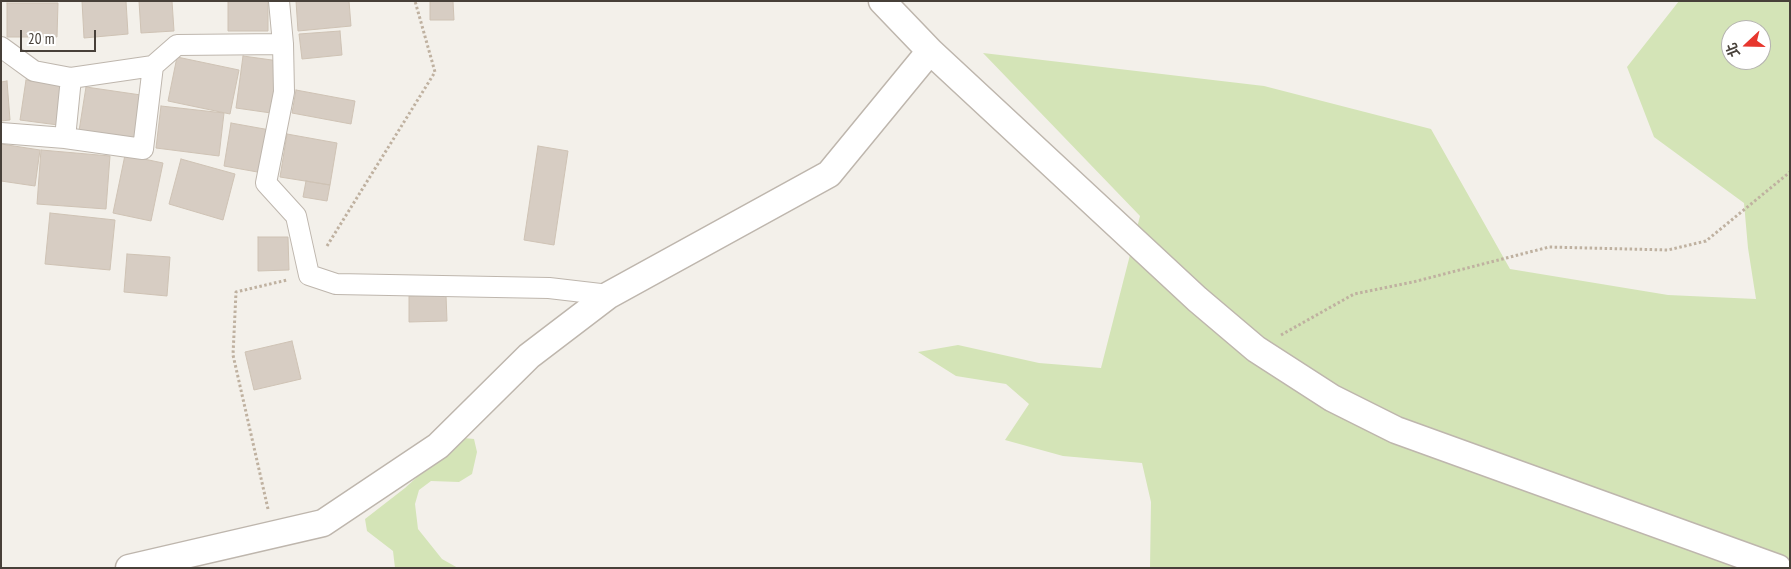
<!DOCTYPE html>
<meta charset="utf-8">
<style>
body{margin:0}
#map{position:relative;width:1791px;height:569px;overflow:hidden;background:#f3f0ea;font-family:"PT Sans Narrow","Noto Sans TC",sans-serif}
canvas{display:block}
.frame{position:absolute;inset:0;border:2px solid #474039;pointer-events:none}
.north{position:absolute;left:1721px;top:20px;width:50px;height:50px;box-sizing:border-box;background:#fff;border:1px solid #b5b3b0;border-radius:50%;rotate:249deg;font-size:14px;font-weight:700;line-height:20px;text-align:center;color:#474039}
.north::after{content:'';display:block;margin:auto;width:18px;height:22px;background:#e7372e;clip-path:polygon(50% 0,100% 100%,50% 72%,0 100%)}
.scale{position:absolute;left:20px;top:30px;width:76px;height:22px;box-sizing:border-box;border:2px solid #474039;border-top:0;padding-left:6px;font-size:15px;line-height:18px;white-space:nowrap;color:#474039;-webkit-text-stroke:4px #fff;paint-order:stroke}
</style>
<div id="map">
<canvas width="1791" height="569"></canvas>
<div class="frame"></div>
<div class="north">北</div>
<div class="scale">20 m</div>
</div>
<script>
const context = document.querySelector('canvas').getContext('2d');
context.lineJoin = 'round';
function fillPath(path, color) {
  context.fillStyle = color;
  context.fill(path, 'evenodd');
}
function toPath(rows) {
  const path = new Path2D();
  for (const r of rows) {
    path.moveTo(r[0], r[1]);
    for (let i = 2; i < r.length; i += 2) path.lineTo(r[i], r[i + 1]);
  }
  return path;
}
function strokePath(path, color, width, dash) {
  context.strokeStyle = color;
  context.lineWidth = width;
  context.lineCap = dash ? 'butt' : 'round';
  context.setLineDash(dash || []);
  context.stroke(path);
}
const green = toPath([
 [1679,1,1790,1,1790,568,1150,568,1151,502,1142,463,1063,456,1005,440,1029,404,1006,384,956,376,918,352,958,345,1039,363,1101,368,1140,216,983,53,1264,86,1431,129,1510,269,1668,295,1756,299,1748,248,1744,203,1654,137,1627,67],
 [1731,30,1761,30,1761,60,1731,60],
 [464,438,474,439,477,452,472,474,459,482,431,481,419,490,415,504,418,529,442,559,458,568,395,568,393,551,367,531,365,519,405,488,452,445]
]);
const building = toPath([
 [82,1,126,1,128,34,84,38,82,1],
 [139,1,172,1,174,31,141,33,139,1],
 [228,1,268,1,268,31,228,31,228,1],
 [296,1,349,1,351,26,298,31,296,1],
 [430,1,453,1,454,20,430,20,430,1],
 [7,3,58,3,57,37,7,37,7,3],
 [340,31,342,55,302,59,299,34,340,31],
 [243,56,279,61,271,113,236,108,243,56],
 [177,57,239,70,230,114,168,101,177,57],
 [26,80,64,86,58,125,20,120,26,80],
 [7,81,10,120,1,121,1,82,7,81],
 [86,87,141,95,134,140,79,131,86,87],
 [296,90,355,101,351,124,292,113,296,90],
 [161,106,224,113,219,156,156,148,161,106],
 [231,123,270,130,263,173,224,166,231,123],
 [287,134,337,143,330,185,280,177,287,134],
 [1,144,40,150,35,186,1,181,1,144],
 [538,146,568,151,554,245,524,240,538,146],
 [41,150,110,156,106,209,37,204,41,150],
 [125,155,163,163,151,221,113,213,125,155],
 [181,159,235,174,223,220,169,204,181,159],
 [306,181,330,185,327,201,303,197,306,181],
 [50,213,115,220,110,270,45,264,50,213],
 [258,237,288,237,289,270,258,271,258,237],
 [127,254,170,257,167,296,124,292,127,254],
 [446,295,447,321,409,322,409,296,446,295],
 [292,341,301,379,254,390,245,352,292,341]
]);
const path = toPath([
 [327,246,435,72,415,1],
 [1281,335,1354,294,1413,282,1549,247,1668,250,1706,241,1790,172],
 [268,509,233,355,236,292,287,280]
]);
const minor = toPath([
 [283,44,284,92,266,183,296,216,309,275,336,284,549,288,609,295],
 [1,47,34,71,71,78,65,138,1,133],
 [71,78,153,66],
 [65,138,143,149,153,66,177,45,283,44,279,1]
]);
const tertiary = toPath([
 [882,1,930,51,1197,299,1256,349,1332,398,1396,430,1778,568],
 [129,568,323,523,438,446,529,356,609,295,829,174,930,51]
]);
fillPath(green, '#d4e4b7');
fillPath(building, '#d7cdc3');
strokePath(building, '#cec2b4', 1);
strokePath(minor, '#beb6ad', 22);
strokePath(tertiary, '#beb6ad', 29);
strokePath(path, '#bfb1a0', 3, [2.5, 2.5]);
strokePath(minor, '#fff', 20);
strokePath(tertiary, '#fff', 26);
</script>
